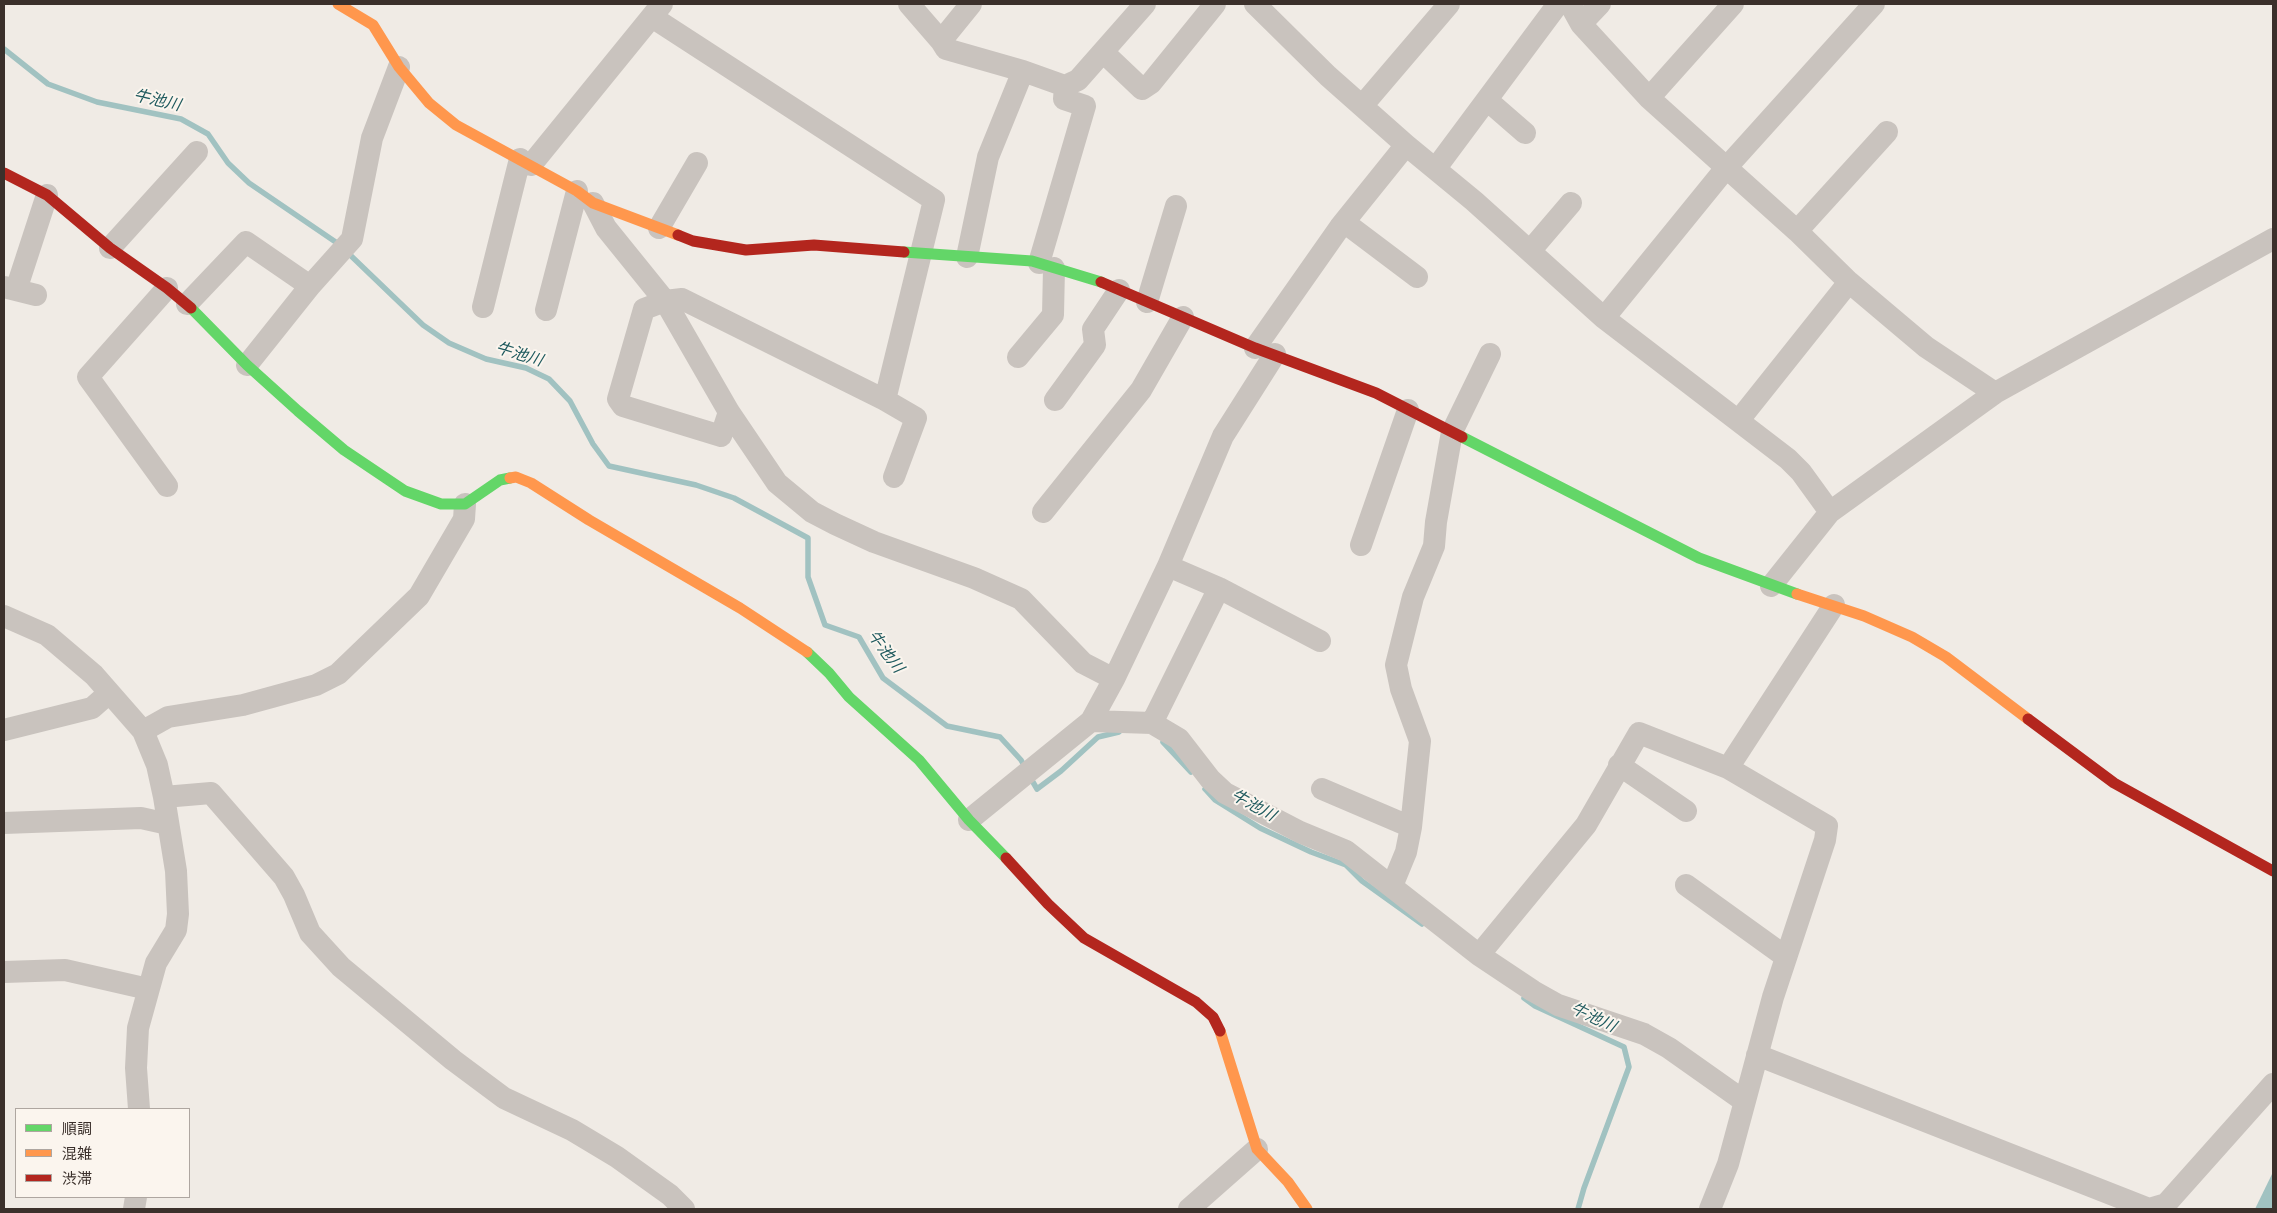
<!DOCTYPE html>
<meta charset="utf-8">
<style>
body{margin:0}
#map{position:relative;width:2277px;height:1213px;overflow:hidden;background:#f0ebe5;font-family:"DM Sans","Noto Sans JP",sans-serif}
canvas{display:block}
.frame{position:absolute;inset:0;border:5px solid #3b302b;pointer-events:none}
.legend{position:absolute;left:15px;top:1108px;width:175px;height:90px;box-sizing:border-box;background:#fbf5ee;border:1px solid #aea6a0;margin:0;padding:6px 9px;list-style:none;font-size:15px;color:#3b302b}
.legend li{display:flex;align-items:center;gap:10px;height:25px}
.legend b{width:25px;border:1px solid #aea6a0}
</style>
<div id="map">
<canvas width="2277" height="1213"></canvas>
<div class="frame"></div>
<ul class="legend">
<li><b style="height:6px;background:#63d668"></b>順調</li>
<li><b style="height:6px;background:#ff974d"></b>混雑</li>
<li><b style="height:6px;background:#b3261e"></b>渋滞</li>
</ul>
</div>
<script>
const context = document.querySelector('canvas').getContext('2d');
context.lineJoin = 'round';
function fillPath(path, color) {
  context.fillStyle = color;
  context.fill(path, 'evenodd');
}
function toPath(rows) {
  const path = new Path2D();
  for (const r of rows) {
    path.moveTo(r[0], r[1]);
    for (let i = 2; i < r.length; i += 2) path.lineTo(r[i], r[i + 1]);
  }
  return path;
}
function strokePath(path, color, width, dash) {
  context.strokeStyle = color;
  context.lineWidth = width;
  context.lineCap = dash ? 'butt' : 'round';
  context.setLineDash(dash || []);
  context.stroke(path);
}
function drawText(font, color, halo, rows, align = 'center') {
  context.font = font + ' "DM Sans","Noto Sans JP",sans-serif';
  context.lineWidth = 4;
  context.setLineDash([]);
  context.textBaseline = 'middle';
  context.strokeStyle = halo;
  context.fillStyle = color;
  for (const [text, x, y, turn = 0] of rows) {
    context.save();
    context.translate(x, y);
    context.rotate((+turn || 0) * Math.PI / 180);
    context.textAlign = isNaN(turn) ? turn : align;
    if (halo) context.strokeText(text, 0, 0);
    context.fillText(text, 0, 0);
    context.restore();
  }
}
const water = toPath([
 [2273,1172,2273,1209,2255,1209]
]);
const stream = toPath([
 [4,49,48,84,97,102,181,119,208,134,228,163,249,183,340,245],
 [347,252,423,325,449,343,486,359,526,368,549,379,570,401,593,444,609,466,696,485,734,498,808,538,808,577,825,625,859,637,883,678,947,726,1000,737,1021,760,1026,769],
 [1163,742,1191,772],
 [1030,777,1037,789,1061,771,1098,737,1119,732],
 [1205,789,1215,800,1260,828,1311,852,1346,865,1362,881,1422,924],
 [1524,998,1535,1006,1624,1047,1629,1067,1584,1188,1578,1209]
]);
const street = toPath([
 [909,4,941,41,971,4],
 [1255,4,1328,76,1406,145,1474,201,1604,318,1788,459,1801,472,1830,512],
 [1570,4,1581,24,1649,98,1797,231,1849,282,1926,347,1995,393],
 [652,17,934,200,885,400,682,299,665,301,644,309,618,399,623,406,721,436,729,412],
 [1581,24,1600,4],
 [941,41,946,49,1023,71,988,157,967,257],
 [1103,52,1142,89,1151,83,1215,4],
 [1023,71,1065,86,1078,80,1145,4],
 [1649,98,1733,4],
 [1487,100,1525,133],
 [1362,106,1449,4],
 [531,165,662,4],
 [1436,168,1558,4],
 [593,203,606,228,665,301,729,412,777,483,812,512,835,524,874,542,974,578,1021,599,1083,663,1114,679],
 [1344,222,1417,277],
 [659,228,697,163],
 [1797,231,1887,132],
 [110,248,197,152],
 [1530,251,1571,203],
 [1039,263,1085,106,1064,99,1065,86],
 [4,287,36,295],
 [16,290,47,195],
 [1147,302,1176,206],
 [187,304,246,242,310,286],
 [483,307,520,159],
 [546,310,577,191],
 [1604,318,1726,168,1874,4],
 [1255,348,1340,227,1406,145],
 [1018,357,1053,315,1054,268],
 [247,365,310,286,352,239,372,138,399,67],
 [885,400,916,418,894,477],
 [1055,400,1095,345,1093,329,1119,290],
 [1739,420,1849,282],
 [167,486,88,377,167,288],
 [1043,512,1141,390,1183,317],
 [1361,545,1408,410],
 [1168,566,1219,588,1320,641],
 [1771,586,1830,512,1995,393,2273,239],
 [4,616,47,635,94,675,143,731,157,765,164,797,176,871,178,914,176,930,156,963,138,1028,136,1068,139,1109],
 [1091,721,1152,723,1179,739,1210,779,1225,793,1300,832,1346,851,1479,955,1533,991,1558,1005,1644,1034,1669,1048,1744,1101],
 [1152,723,1219,588],
 [4,730,92,708,109,693],
 [143,731,168,717,243,705,316,685,338,674,419,596,464,519,465,504],
 [1619,765,1686,811],
 [1728,768,1834,605],
 [1322,789,1411,827],
 [164,797,211,793,284,877,294,895,310,933,341,967,453,1060,504,1098,572,1130,617,1157,670,1195,684,1209],
 [969,820,1091,721,1114,679,1168,566,1223,436,1275,354],
 [4,823,141,818,168,824],
 [1686,885,1786,957],
 [1392,886,1406,852,1411,827,1420,741,1401,689,1396,665,1413,597,1434,546,1436,522,1452,432,1490,354],
 [1479,955,1586,825,1639,733,1728,768,1827,826,1825,840,1773,997,1728,1164,1710,1209],
 [4,972,65,970,148,989],
 [1757,1055,2149,1209,2166,1204,2273,1084],
 [134,1209,136,1197],
 [1189,1209,1257,1149]
]);
const fast = toPath([
 [904,252,1032,261,1101,282],
 [191,308,247,365,298,411,344,450,405,491,441,504,465,504,500,480,510,478],
 [1462,437,1699,558,1797,594],
 [807,652,829,673,849,697,919,760,969,820,1006,858]
]);
const slow = toPath([
 [338,4,373,25,399,67,429,103,456,125,577,191,593,203,678,235],
 [510,478,516,477,531,483,589,520,740,608,807,652],
 [1797,594,1864,616,1912,637,1946,657,2028,719],
 [1220,1031,1257,1149,1288,1182,1307,1209]
]);
const jam = toPath([
 [4,173,47,195,110,248,167,288,191,308],
 [678,235,693,241,746,250,814,245,904,252],
 [1101,282,1255,348,1376,393,1462,437],
 [2028,719,2114,783,2273,871],
 [1006,858,1048,904,1084,938,1196,1002,1213,1017,1220,1031]
]);
const waterNames = [
 ["牛池川",157,101,13],
 ["牛池川",519,355,17],
 ["牛池川",885,652,53],
 ["牛池川",1253,806,29],
 ["牛池川",1593,1018,25]
];
fillPath(water, '#a1c2c1');
strokePath(stream, '#a1c2c1', 5.5);
strokePath(street, '#c9c3be', 22);
strokePath(fast, '#63d668', 11);
strokePath(slow, '#ff974d', 11);
strokePath(jam, '#b3261e', 11);
drawText('italic 16px', '#1f5a5e', '#fbf5ee', waterNames);
</script>
